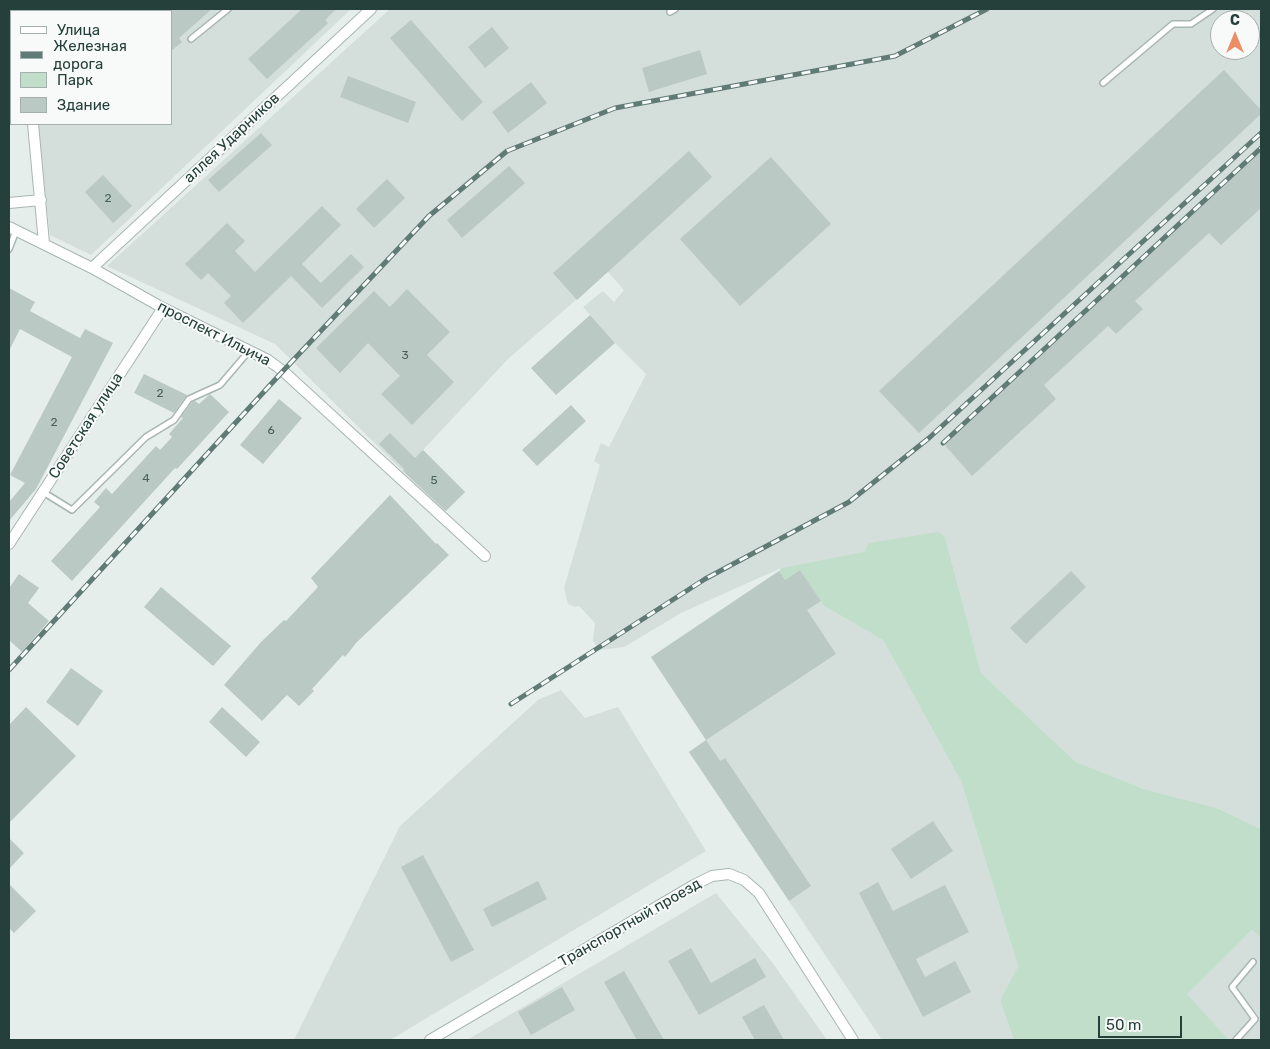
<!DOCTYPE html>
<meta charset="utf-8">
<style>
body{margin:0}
#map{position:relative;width:1270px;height:1049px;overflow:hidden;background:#e6eeeb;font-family:Rubik,sans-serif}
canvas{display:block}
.frame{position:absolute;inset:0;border:10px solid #25403a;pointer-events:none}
.legend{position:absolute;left:10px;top:10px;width:162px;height:115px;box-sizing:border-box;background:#f7faf9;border:1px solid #a3b0ad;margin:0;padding:6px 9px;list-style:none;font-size:15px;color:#25403a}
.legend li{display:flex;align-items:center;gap:10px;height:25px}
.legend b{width:25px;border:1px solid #a3b0ad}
.north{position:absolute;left:1210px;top:10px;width:50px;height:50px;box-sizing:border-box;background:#f7faf9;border:1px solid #a3b0ad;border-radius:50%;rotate:0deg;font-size:14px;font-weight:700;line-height:20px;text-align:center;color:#25403a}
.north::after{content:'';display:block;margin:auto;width:18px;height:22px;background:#ed8d65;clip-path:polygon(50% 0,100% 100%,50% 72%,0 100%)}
.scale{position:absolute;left:1098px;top:1016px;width:84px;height:22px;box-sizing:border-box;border:2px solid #25403a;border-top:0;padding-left:6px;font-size:15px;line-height:18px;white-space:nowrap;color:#25403a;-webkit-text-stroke:4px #f7faf9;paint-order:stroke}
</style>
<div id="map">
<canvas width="1270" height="1049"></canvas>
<div class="frame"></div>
<ul class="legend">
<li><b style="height:6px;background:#fff"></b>Улица</li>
<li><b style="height:6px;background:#607b75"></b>Железная дорога</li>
<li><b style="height:14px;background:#c0dec9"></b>Парк</li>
<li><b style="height:14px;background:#bbc9c4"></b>Здание</li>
</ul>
<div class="north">С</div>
<div class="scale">50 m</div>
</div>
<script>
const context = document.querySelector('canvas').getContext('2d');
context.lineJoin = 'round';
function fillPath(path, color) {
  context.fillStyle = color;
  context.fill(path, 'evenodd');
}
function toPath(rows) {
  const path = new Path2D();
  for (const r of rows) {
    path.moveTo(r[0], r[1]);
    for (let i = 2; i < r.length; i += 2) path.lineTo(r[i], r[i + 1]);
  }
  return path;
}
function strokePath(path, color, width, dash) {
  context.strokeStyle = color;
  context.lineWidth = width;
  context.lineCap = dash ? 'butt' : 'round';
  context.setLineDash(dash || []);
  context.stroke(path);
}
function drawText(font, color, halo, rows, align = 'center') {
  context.font = font + ' Rubik,sans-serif';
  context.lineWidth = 4;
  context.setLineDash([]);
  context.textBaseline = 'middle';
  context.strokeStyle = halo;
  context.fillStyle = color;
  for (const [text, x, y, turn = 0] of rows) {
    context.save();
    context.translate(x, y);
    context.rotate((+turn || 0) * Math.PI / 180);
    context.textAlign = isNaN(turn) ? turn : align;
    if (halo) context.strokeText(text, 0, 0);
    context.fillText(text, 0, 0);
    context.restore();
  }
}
const built = toPath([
 [132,9,351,9,91,255,50,235,37,124,171,124,171,11,129,11],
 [390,9,1261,9,1261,829,1217,808,1144,789,1076,762,981,673,945,537,781,568,681,613,624,647,600,650,593,641,595,623,579,606,575,607,568,604,564,588,600,465,594,461,601,443,609,447,646,374,615,343,583,307,603,291,614,302,624,290,608,272,508,359,423,450,465,492,444,512,275,344,107,266],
 [1220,20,1250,20,1250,50,1220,50],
 [800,570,824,606,883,640,961,781,1018,966,1000,1000,1014,1040,882,1040,689,752,706,740,651,657,779,571,785,580],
 [561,690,585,718,618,707,706,851,390,1040,294,1040,400,826,538,700],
 [716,893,772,962,827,1040,467,1040],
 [1252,930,1261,938,1261,1040,1229,1040,1186,994]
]);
const green = toPath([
 [938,532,945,537,981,673,1076,762,1144,789,1217,808,1261,829,1261,938,1252,930,1187,994,1229,1040,1014,1040,1000,1000,1018,966,961,781,883,640,824,606,800,570,785,580,779,571,781,568,864,552,869,543]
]);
const building = toPath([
 [171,9,212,9,179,38,182,42,171,51],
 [302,9,336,9,325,20,328,23,267,79,248,59],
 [411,20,483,102,462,121,390,38],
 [492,27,509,48,485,68,468,47],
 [700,50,707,74,649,92,642,68],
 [1224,70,1261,110,1261,114,919,433,879,391],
 [348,76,416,102,408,123,340,97],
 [531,82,547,103,508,133,492,112],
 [261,133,272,145,219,192,208,180],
 [1261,150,1261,208,1221,245,1209,233,1135,301,1143,309,1116,334,1108,326,1044,385,1056,399,972,476,943,443],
 [689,151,712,177,577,300,553,273],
 [771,157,831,224,740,306,680,239],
 [509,166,525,183,462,238,447,220],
 [103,175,132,206,113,223,85,192],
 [387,179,405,198,374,228,356,209],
 [322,206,341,225,302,264,321,283,351,254,364,267,322,308,291,276,243,323,224,303,231,296,208,273,201,280,185,264,227,223,245,241,235,251,255,272],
 [9,288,35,302,30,311,80,338,85,329,113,343,36,489,9,521,9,502,25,483,10,475,72,357,20,329,9,351],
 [407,289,450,332,427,355,454,382,412,425,381,394,400,376,368,343,340,373,316,348,374,291,390,307],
 [590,315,615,343,556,395,531,368],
 [144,374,187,395,174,413,134,393],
 [210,394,229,412,177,469,175,468,72,581,51,561,100,507,94,502,106,488,112,494,156,446,160,450,172,437,169,434,183,418,181,417,192,402,195,401,199,404],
 [279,399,302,418,263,464,240,445],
 [571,405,586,421,537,466,522,450],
 [390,433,415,458,423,450,465,492,446,511,403,471,404,469,379,444],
 [390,495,436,544,437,543,449,555,357,642,345,657,343,655,312,689,314,691,299,706,287,695,262,721,224,685,261,642,284,620,286,621,318,587,311,578],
 [800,570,821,601,807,610,836,654,706,740,651,657,779,571,785,580],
 [1071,571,1086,587,1026,644,1010,628],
 [19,574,39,588,28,603,49,621,22,652,9,640,9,588],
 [161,587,231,646,213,666,144,607],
 [71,668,103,691,78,726,46,702],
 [26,707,76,756,9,823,9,725],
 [222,707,260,742,246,757,209,722],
 [706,740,720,761,725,758,811,886,789,901,689,752],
 [933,821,953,851,911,879,891,849],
 [9,838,24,853,9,869],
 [423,855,474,950,451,962,401,867],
 [538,881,547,899,492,927,483,909],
 [878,882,893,911,945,885,969,932,916,959,925,977,955,961,971,992,923,1017,859,893],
 [9,884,36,911,14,933,9,928],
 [691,948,711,983,755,958,766,977,699,1015,668,961],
 [624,971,664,1040,637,1040,604,982],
 [562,987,575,1010,531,1035,518,1012],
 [764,1005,784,1040,755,1040,742,1017]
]);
const lane = toPath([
 [670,12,675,9],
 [191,39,228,9],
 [1103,83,1173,24,1191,24,1213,9],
 [9,249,16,231],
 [43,492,72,510,146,437,174,420,189,399,220,385,249,351],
 [1236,1040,1255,1019,1232,987,1253,962]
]);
const street = toPath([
 [10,9,11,13],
 [33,124,44,243],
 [9,203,41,200],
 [9,227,92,268,163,308,268,360,283,371,485,556],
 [92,268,371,9],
 [9,544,163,308],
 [430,1040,694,885,712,876,729,874,744,880,759,893,853,1040]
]);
const rail = toPath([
 [943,443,1261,148],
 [9,670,283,371,429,216,507,151,615,108,895,56,987,9],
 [511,704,705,579,849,502,929,438,1261,133]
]);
const numberNames = [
 ["2",108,199],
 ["3",405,356],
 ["2",160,394],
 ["2",54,423],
 ["6",271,431],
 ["4",146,479],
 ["5",434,481]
];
const streetNames = [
 ["аллея Ударников",232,138,-43],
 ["проспект Ильича",214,334,27],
 ["Советская улица",86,426,-57],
 ["Транспортный проезд",630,923,-30]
];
fillPath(built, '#d4deda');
fillPath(green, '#c0dec9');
fillPath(building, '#bbc9c4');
strokePath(lane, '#a8b6b2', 8);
strokePath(street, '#a8b6b2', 12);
strokePath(lane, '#fff', 5);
strokePath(street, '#fff', 10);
strokePath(rail, '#607b75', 5);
strokePath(rail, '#f7faf9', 3, [9]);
drawText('12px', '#4a625c', null, numberNames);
drawText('15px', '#25403a', '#f7faf9', streetNames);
</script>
